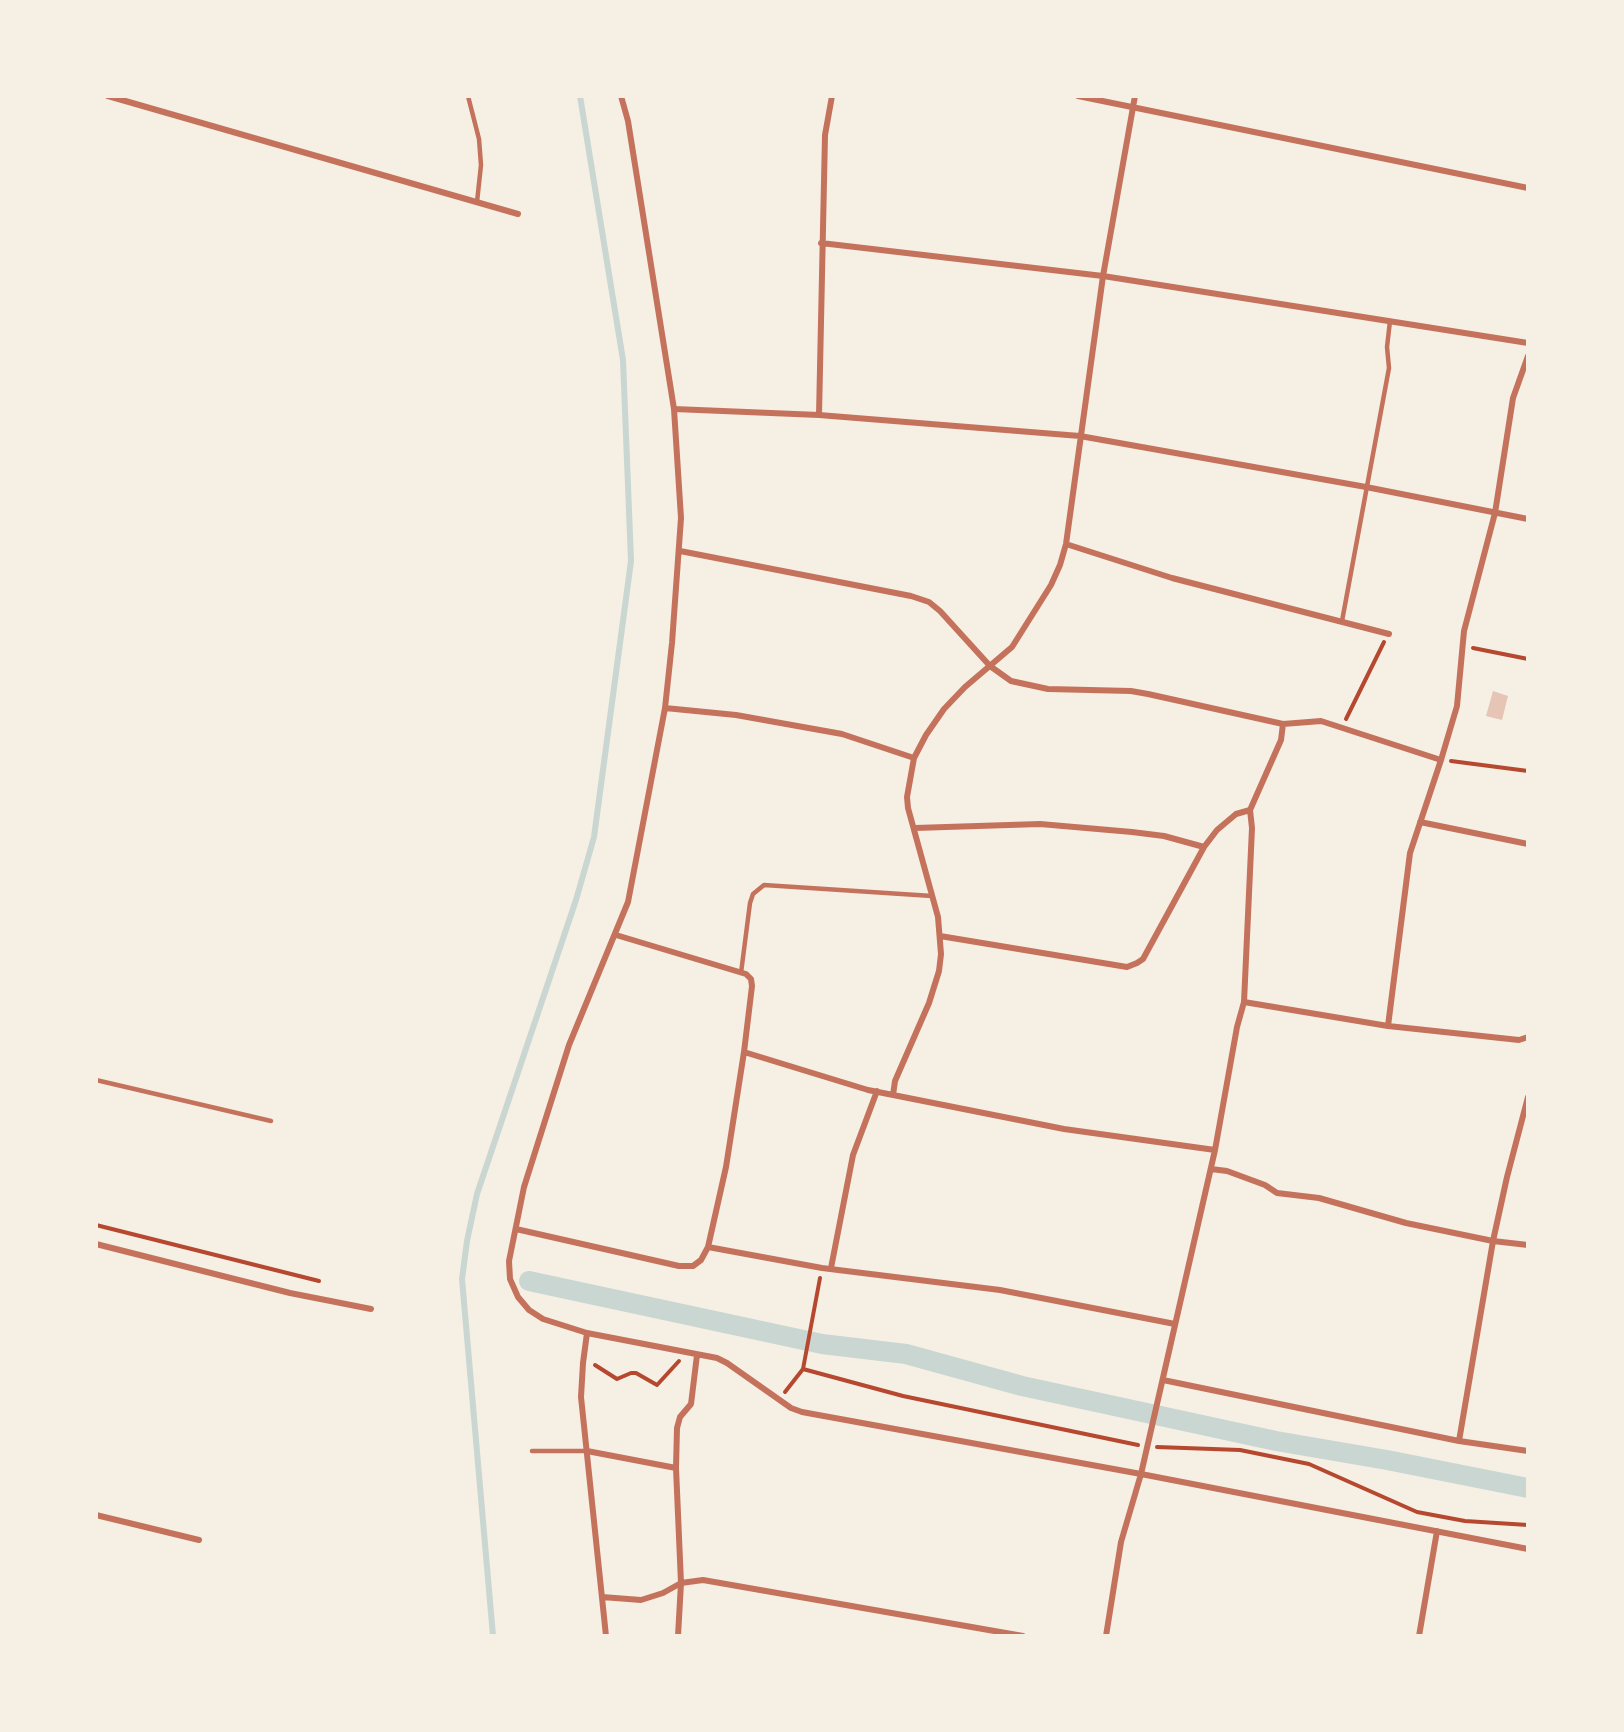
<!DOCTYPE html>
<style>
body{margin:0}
#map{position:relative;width:1624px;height:1732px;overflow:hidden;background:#f6efe4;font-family:"Nunito Sans",sans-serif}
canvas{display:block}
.frame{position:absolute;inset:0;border:98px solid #f6efe4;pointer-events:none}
</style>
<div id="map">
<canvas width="1624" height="1732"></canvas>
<div class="frame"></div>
</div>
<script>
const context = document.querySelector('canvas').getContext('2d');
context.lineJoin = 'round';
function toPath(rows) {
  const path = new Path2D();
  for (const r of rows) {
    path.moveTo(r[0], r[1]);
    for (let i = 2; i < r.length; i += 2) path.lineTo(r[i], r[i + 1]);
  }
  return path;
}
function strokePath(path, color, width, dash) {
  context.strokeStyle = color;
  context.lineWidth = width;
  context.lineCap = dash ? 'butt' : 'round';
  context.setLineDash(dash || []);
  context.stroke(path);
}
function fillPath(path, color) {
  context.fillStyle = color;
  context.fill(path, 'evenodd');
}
const stream = toPath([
 [493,1636,462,1279,467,1241,477,1194,576,900,594,837,631,561,623,360,580,96]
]);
const canal = toPath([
 [529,1281,822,1344,906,1354,1022,1386,1276,1441,1387,1460,1528,1488]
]);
const building = toPath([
 [1493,691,1508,696,1502,720,1486,716]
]);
const path = toPath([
 [1473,648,1528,659],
 [1346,719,1384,642],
 [1451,761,1528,771],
 [96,1225,319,1281],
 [820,1278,803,1369,903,1396,1138,1445],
 [595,1365,617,1379,631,1373,636,1373,657,1385,679,1361],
 [785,1392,803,1369],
 [1157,1447,1240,1450,1309,1464,1417,1512,1465,1521,1528,1525]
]);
const service = toPath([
 [468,96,479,139,481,165,477,202],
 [1342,621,1389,368,1387,347,1390,321],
 [741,973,750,903,753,894,764,885,932,896],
 [96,1080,271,1121],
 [532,1451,587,1451]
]);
const minor = toPath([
 [108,96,518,214],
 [621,96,628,121,674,409,681,518,672,643,665,708,628,902,569,1045,524,1187,509,1261,510,1279,518,1297,529,1310,543,1319,587,1333,717,1358,727,1363,791,1408,802,1412,1141,1474,1528,1549],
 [1078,96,1528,188],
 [821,243,1103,276,1528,343],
 [674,409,819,415,1080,436,1366,487,1528,519],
 [819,415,825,135,832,96],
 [1066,544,1172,578,1389,634],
 [680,551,911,596,929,602,940,611,990,666,1011,681,1048,689,1131,691,1148,694,1283,724,1321,721,1441,760],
 [665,708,736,715,842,734,914,758],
 [1420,822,1528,844],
 [915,828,1040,824,1132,832,1164,836,1204,847],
 [940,936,1127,967,1137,963,1143,959,1204,847,1217,830,1236,814,1250,810,1281,740,1283,724],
 [1244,1002,1388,1026,1519,1040,1528,1037],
 [1388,1026,1410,853,1441,760,1457,706,1464,631,1495,513,1513,398,1528,356],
 [744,1052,868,1090,1064,1129,1215,1150],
 [893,1095,895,1081,929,1003,939,971,941,954,938,917,908,808,907,797,914,758,926,735,944,709,965,687,1012,647,1051,585,1060,565,1066,544,1103,276,1135,96],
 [1211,1169,1227,1171,1265,1185,1277,1193,1319,1198,1406,1223,1493,1241,1528,1245],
 [516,1229,679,1266,693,1266,701,1260,708,1247,726,1167,744,1052,752,986,751,979,746,974,616,935],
 [96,1244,290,1293,371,1309],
 [708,1247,822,1268,1000,1290,1175,1324],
 [831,1268,853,1155,877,1091],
 [587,1333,583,1363,581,1397,606,1636],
 [1163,1380,1459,1441,1528,1451],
 [1459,1441,1493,1241,1507,1177,1528,1097],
 [587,1451,676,1468],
 [96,1515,199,1540],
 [602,1597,641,1600,663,1593,681,1583,703,1580,1023,1636],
 [678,1636,681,1583,676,1468,677,1428,680,1417,691,1404,697,1355],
 [1106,1636,1121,1542,1141,1474,1215,1150,1237,1027,1244,1002,1252,828,1250,810],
 [1419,1636,1437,1531]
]);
strokePath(stream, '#c9d6d2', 6);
strokePath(canal, '#c9d6d2', 20);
fillPath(building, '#e6c5b7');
strokePath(path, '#b5482f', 4);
strokePath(service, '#c5725c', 4.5);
strokePath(minor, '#c5725c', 6);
</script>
